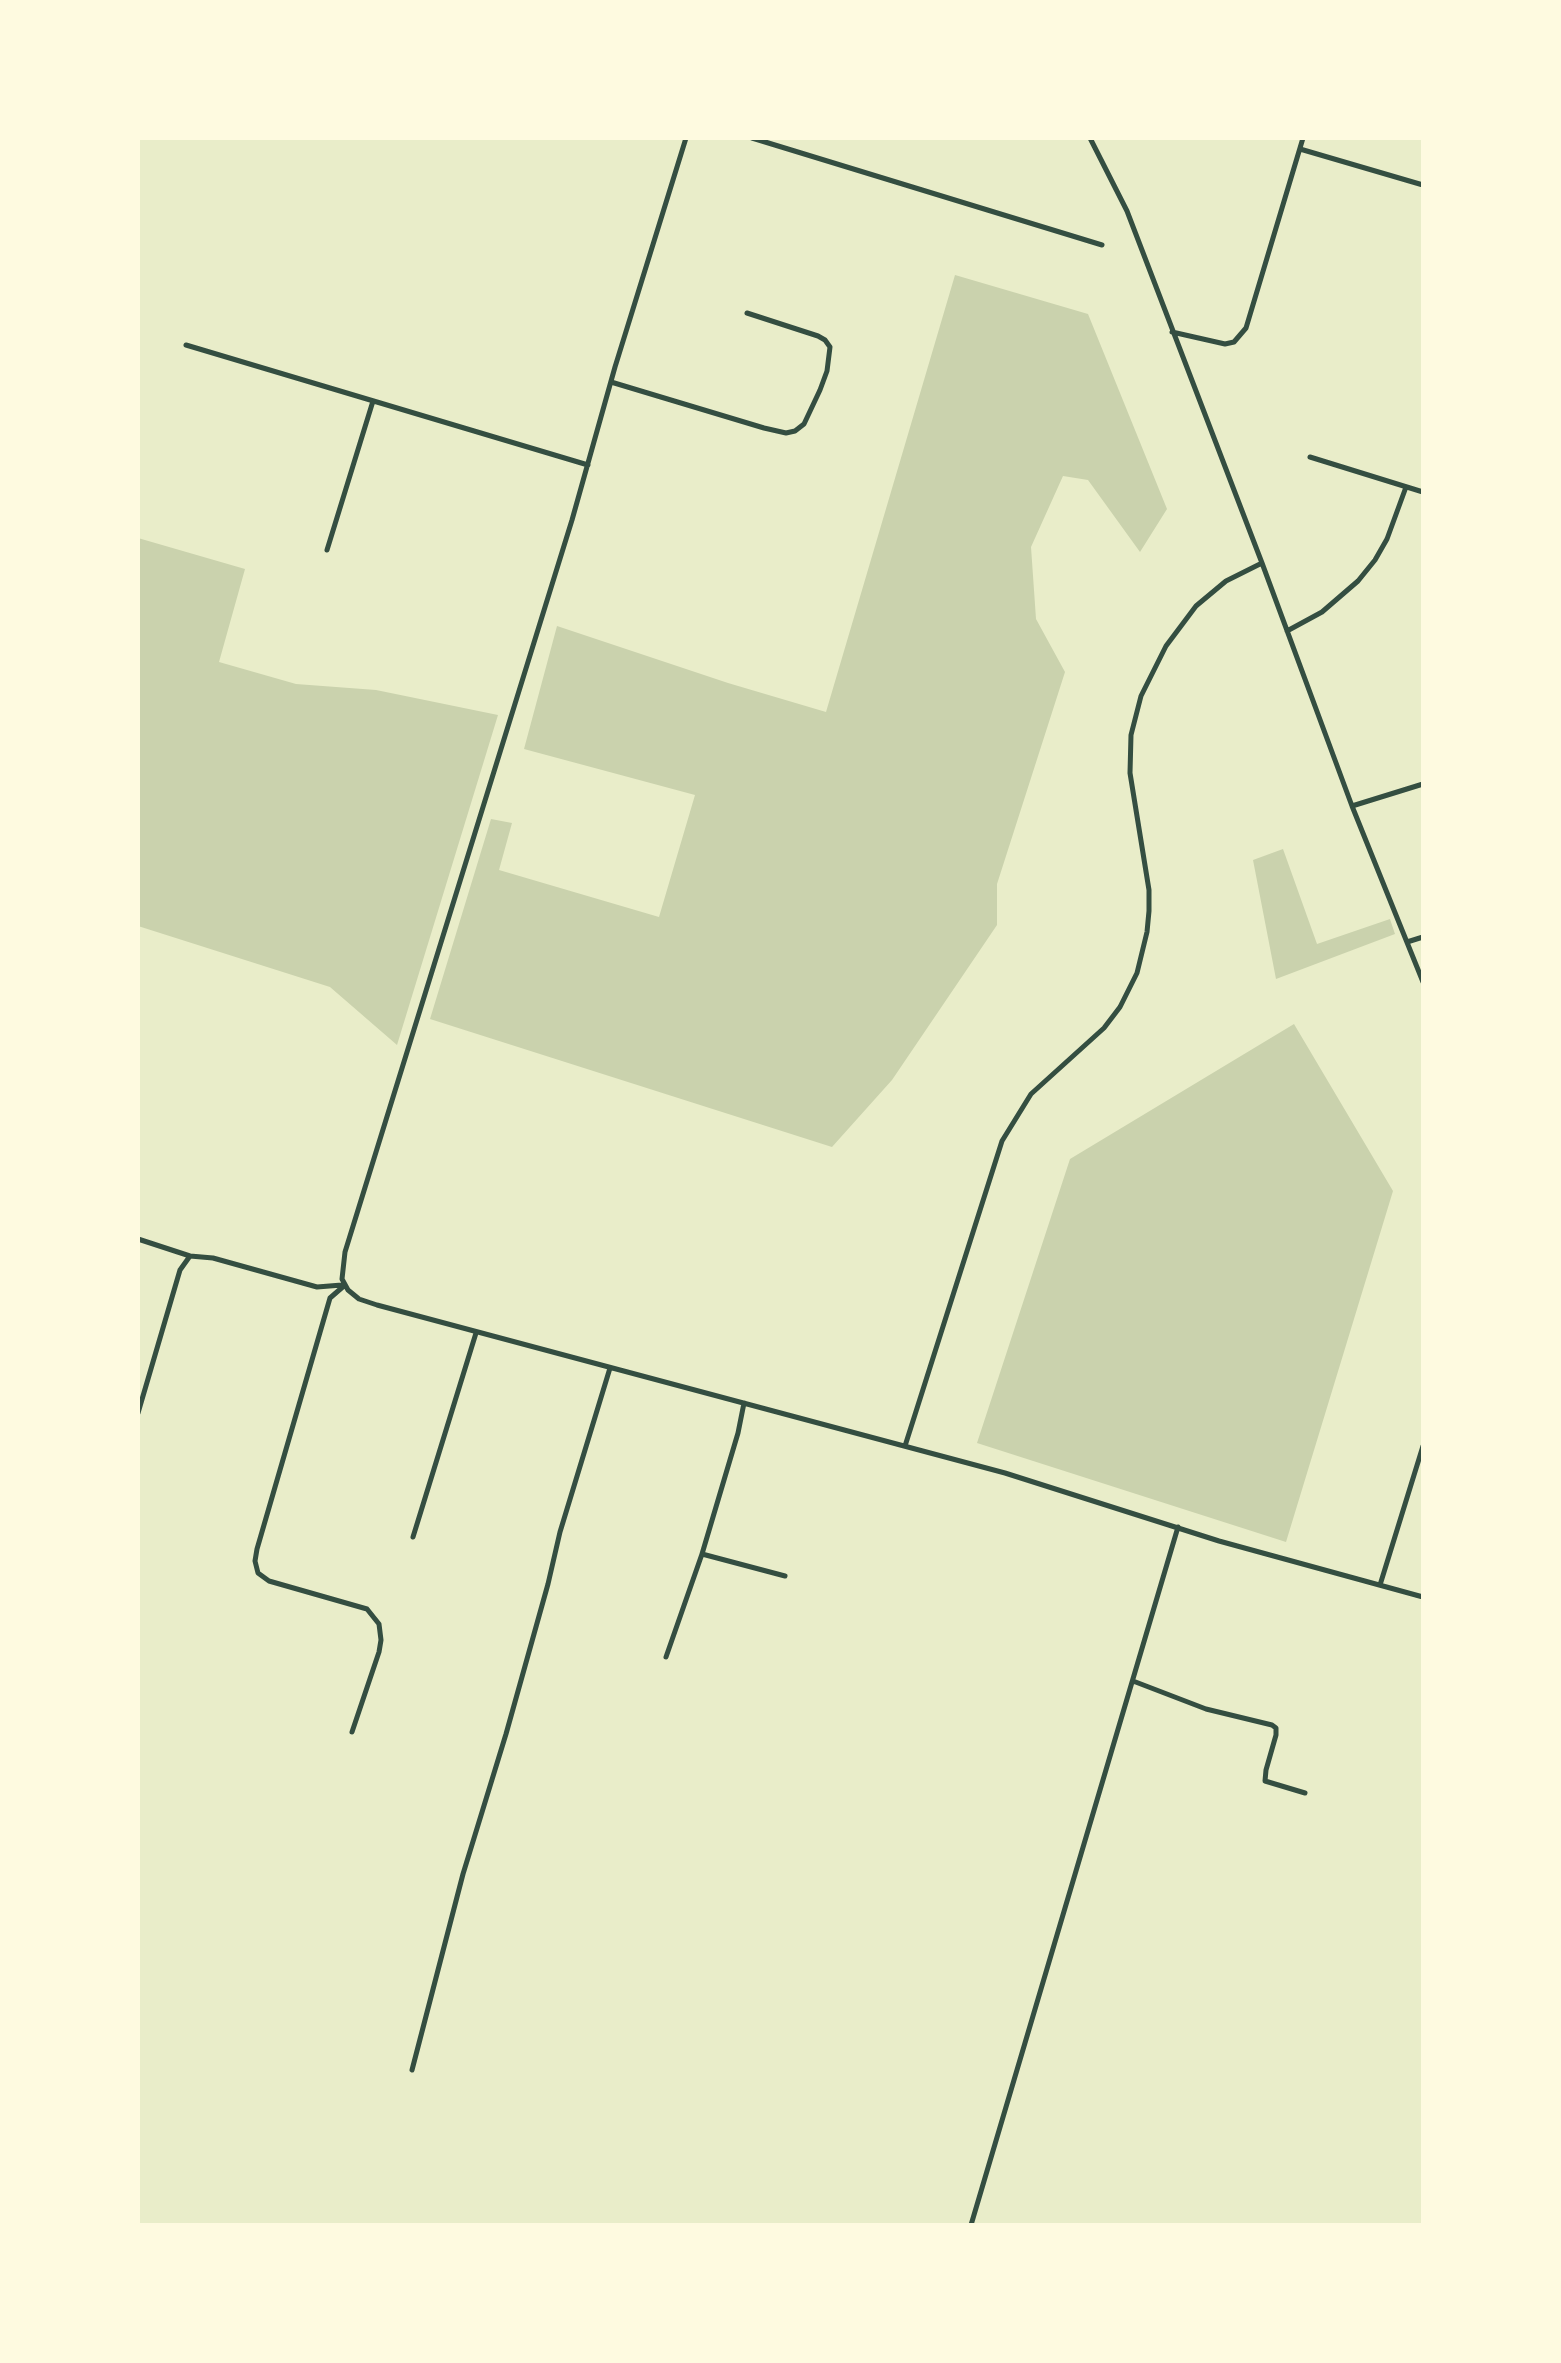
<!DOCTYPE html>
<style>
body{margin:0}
#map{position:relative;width:1561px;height:2363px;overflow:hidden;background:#e9edc9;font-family:"Varela Round",sans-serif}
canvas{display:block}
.frame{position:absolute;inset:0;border:140px solid #fefae0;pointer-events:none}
</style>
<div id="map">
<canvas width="1561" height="2363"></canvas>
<div class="frame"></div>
</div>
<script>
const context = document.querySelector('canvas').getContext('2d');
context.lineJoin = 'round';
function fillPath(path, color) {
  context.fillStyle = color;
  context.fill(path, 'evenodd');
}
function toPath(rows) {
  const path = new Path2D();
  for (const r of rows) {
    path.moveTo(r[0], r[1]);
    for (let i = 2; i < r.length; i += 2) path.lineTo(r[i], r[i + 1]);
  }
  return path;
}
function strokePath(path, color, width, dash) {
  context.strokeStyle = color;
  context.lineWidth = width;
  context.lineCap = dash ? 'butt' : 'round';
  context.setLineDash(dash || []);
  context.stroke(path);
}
const green = toPath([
 [955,275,1088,314,1167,509,1140,552,1088,480,1063,476,1031,547,1036,619,1065,672,997,884,997,925,892,1080,832,1147,430,1019,491,819,512,823,499,870,659,917,695,795,524,749,557,626,728,683,826,712],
 [138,538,245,569,219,662,296,684,376,690,498,715,397,1045,330,987,138,926],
 [1283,849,1317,944,1390,919,1395,934,1276,979,1253,860],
 [1294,1024,1393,1191,1286,1542,977,1443,1070,1159]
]);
const minor = toPath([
 [686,138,615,367,572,520,345,1252,342,1279,348,1290,359,1299,377,1305,1005,1473,1219,1541,1423,1597],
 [752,138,1102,245],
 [1090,138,1127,211,1262,563,1352,806,1423,982],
 [1300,149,1423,185],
 [1172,332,1225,344,1234,342,1246,328,1303,138],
 [186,345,588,465],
 [611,382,764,428,786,433,795,431,804,424,820,390,827,371,830,347,825,340,818,336,747,313],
 [1310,457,1423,492],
 [327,550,373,401],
 [1287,631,1322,612,1358,581,1375,560,1387,539,1406,487],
 [1352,806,1423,784],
 [1407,942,1423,937],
 [138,1239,190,1256,213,1258,317,1287,342,1285],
 [345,1285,330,1298,257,1549,255,1561,258,1573,269,1581,367,1609,379,1624,381,1640,379,1652,352,1732],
 [138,1413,180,1270,190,1256],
 [905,1446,1002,1141,1031,1094,1104,1028,1120,1007,1137,973,1147,932,1149,911,1149,890,1130,773,1131,735,1141,696,1166,646,1196,606,1226,581,1262,563],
 [413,1537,476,1333],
 [702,1554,785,1576],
 [1380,1585,1423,1446],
 [666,1657,702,1554,738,1433,744,1403],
 [1133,1681,1206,1709,1272,1725,1276,1728,1276,1735,1266,1770,1265,1781,1305,1793],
 [412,2070,463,1874,506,1734,548,1584,560,1532,610,1368],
 [971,2225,1178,1527]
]);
fillPath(green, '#cad2ad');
strokePath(minor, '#344e41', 5);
</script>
